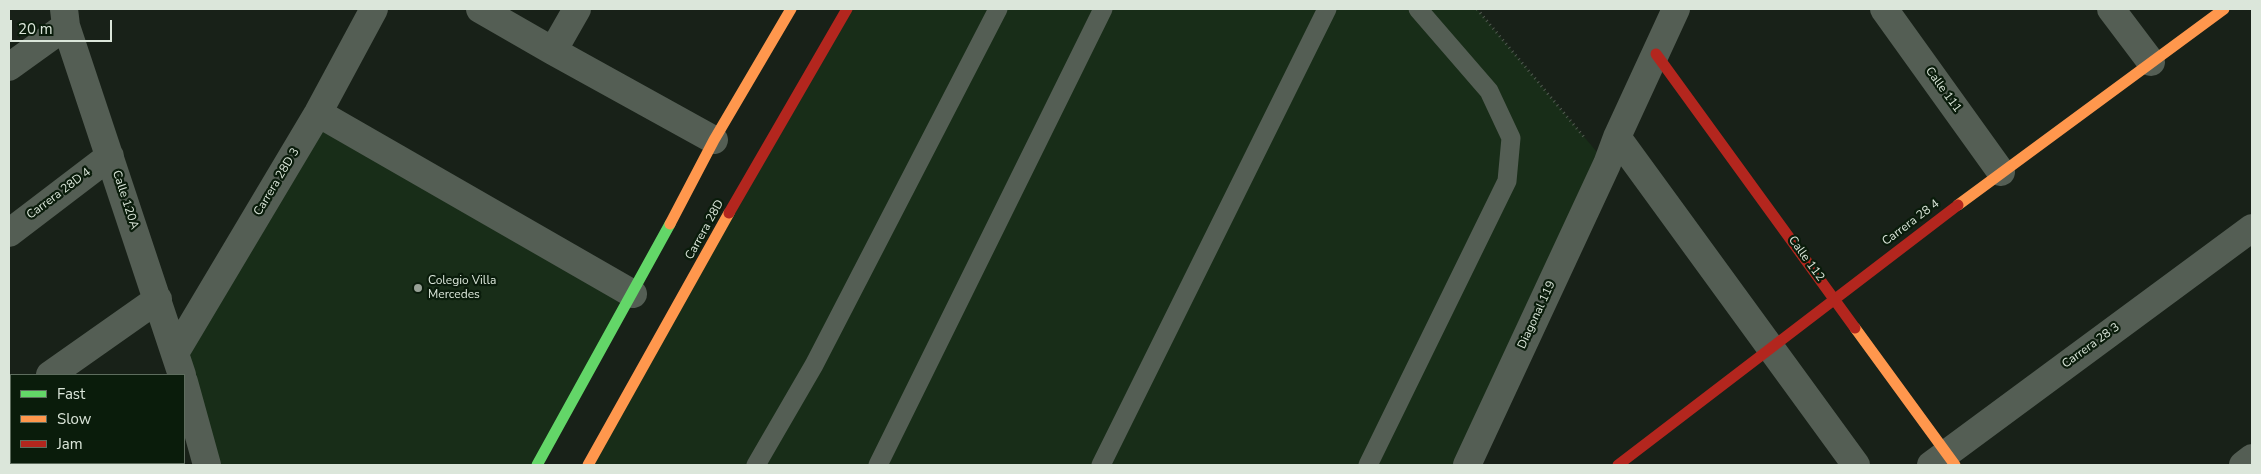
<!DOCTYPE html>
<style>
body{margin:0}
#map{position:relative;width:2261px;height:474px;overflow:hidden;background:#182118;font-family:"Nunito Sans",sans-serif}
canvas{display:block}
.frame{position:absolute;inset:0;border:10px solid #dbe6da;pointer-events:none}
.legend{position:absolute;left:10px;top:374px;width:175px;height:90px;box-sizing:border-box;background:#0a1c0b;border:1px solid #5e6d5e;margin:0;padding:6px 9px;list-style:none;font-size:15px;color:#dbe6da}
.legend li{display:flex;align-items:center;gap:10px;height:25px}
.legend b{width:25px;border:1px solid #5e6d5e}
.scale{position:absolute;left:10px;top:20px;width:102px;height:22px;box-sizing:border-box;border:2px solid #dbe6da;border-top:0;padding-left:6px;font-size:15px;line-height:18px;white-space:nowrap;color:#dbe6da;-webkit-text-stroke:4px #0a1c0b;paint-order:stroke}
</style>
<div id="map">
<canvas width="2261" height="474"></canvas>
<div class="frame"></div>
<ul class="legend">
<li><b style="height:6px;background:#63d668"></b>Fast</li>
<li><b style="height:6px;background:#ff974d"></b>Slow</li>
<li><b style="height:6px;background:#b3261e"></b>Jam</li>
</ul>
<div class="scale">20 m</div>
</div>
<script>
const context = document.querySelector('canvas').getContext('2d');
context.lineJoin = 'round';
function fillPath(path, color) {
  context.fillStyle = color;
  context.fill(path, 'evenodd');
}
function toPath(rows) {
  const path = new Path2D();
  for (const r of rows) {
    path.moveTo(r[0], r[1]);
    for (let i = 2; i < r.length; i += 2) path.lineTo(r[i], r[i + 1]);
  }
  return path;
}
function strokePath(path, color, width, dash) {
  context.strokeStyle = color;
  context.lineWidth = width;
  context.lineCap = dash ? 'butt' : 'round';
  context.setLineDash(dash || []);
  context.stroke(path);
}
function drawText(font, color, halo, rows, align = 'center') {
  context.font = font + ' "Nunito Sans",sans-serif';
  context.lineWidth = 4.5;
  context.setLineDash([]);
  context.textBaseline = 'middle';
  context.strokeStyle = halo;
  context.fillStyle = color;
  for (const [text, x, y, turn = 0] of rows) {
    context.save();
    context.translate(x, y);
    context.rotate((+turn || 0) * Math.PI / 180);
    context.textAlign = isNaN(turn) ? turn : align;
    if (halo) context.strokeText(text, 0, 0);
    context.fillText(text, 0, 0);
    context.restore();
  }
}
const built = toPath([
 [847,9,1477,9,1607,164,1467,465,588,465],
 [318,113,633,294,537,465,207,465,175,353]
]);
const path = toPath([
 [1477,9,1584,137]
]);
const lane = toPath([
 [756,465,814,365,998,9],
 [878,465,1103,9],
 [1101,465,1327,9],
 [1368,465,1507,181,1511,138,1489,91,1418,9]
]);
const street = toPath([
 [64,9,66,26,182,375],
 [480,9,553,51,714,140],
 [1884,9,2001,172],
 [2111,9,2151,62],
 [553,51,577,9],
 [9,67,66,26],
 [318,113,633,294],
 [1617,137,1856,465],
 [9,233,110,156],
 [175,353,318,113,374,9],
 [50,375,158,299],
 [184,382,207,465],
 [9,404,11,402],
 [163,465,166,463],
 [1467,465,1607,164,1617,137,1676,9],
 [1931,465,2252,228],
 [2243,465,2252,458]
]);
const fast = toPath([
 [537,465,670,224]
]);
const slow = toPath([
 [1958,205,2224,9],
 [670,224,714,140,791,9],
 [1855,328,1955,465],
 [588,465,729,213]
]);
const jam = toPath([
 [1656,54,1855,328],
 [729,213,847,9],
 [1618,465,1958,205]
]);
const markers = [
 [418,288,5,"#97a196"]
];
const streetNames = [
 ["Calle 111",1943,90,54],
 ["Carrera 28D 3",277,182,-59],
 ["Carrera 28D 4",59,194,-37],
 ["Calle 120A",125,200,72],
 ["Carrera 28 4",1911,223,-37],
 ["Carrera 28D",705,230,-61],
 ["Calle 112",1806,259,54],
 ["Diagonal 119",1537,315,-65],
 ["Carrera 28 3",2091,346,-36]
];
const poiNames = [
 ["Colegio Villa",428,281],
 ["Mercedes",428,295]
];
fillPath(built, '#182d18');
strokePath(path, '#525a51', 3, [1, 4]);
strokePath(lane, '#545e54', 19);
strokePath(street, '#545e54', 28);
strokePath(fast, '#63d668', 11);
strokePath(slow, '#ff974d', 11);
strokePath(jam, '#b3261e', 11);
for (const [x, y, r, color] of markers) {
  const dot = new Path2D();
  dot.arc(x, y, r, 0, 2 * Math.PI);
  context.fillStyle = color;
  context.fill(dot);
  strokePath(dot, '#0a1c0b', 2);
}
drawText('12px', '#dbe6da', '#0a1c0b', streetNames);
drawText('12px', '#dbe6da', '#0a1c0b', poiNames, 'left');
</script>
